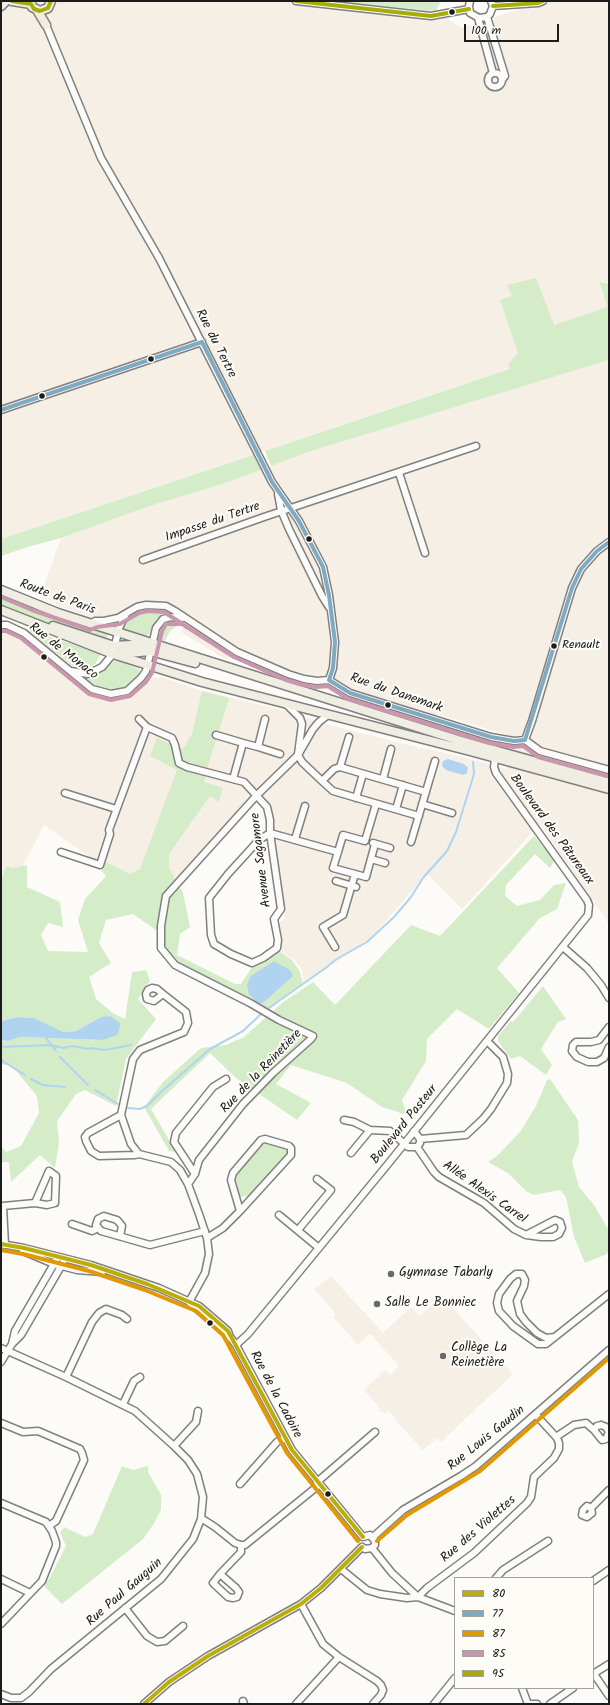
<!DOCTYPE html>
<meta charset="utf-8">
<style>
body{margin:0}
#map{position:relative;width:610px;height:1705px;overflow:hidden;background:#fcfbf8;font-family:Kalam,sans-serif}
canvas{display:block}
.frame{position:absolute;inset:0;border:2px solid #1c1c1c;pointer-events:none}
.legend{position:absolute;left:454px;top:1577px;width:140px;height:112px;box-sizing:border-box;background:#fdfcf7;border:1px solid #a3a29f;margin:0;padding:5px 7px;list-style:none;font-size:12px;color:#1c1c1c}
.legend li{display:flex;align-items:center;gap:8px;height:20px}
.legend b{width:20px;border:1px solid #a3a29f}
.scale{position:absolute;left:464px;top:24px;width:95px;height:18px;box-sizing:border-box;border:2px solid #1c1c1c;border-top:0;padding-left:5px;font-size:12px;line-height:14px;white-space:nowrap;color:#1c1c1c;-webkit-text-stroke:3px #fdfcf7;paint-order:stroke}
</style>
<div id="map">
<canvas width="610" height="1705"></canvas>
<div class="frame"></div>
<ul class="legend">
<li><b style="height:5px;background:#bbae08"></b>80</li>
<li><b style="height:5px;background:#80aac1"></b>77</li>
<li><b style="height:5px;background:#e19803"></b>87</li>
<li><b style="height:5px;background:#ca96ae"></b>85</li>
<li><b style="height:5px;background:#a6ae06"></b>95</li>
</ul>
<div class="scale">100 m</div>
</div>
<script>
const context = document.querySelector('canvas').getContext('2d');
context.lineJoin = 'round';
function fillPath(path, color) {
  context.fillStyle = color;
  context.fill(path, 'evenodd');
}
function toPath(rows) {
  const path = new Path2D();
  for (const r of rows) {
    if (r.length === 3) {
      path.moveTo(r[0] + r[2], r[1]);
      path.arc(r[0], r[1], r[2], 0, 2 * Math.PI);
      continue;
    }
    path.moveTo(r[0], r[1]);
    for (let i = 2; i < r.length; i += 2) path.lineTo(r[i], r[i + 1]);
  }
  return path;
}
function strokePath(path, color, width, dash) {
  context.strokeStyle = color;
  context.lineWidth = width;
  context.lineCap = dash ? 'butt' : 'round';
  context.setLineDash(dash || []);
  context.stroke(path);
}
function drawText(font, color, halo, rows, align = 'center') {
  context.font = font + ' Kalam,sans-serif';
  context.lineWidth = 4;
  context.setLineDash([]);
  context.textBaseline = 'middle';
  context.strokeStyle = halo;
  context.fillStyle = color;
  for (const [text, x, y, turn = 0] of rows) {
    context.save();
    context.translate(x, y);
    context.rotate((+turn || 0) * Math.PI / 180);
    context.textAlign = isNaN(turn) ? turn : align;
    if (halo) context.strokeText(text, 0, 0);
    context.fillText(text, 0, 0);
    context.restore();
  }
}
const built = toPath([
 [1,1,318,1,436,11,462,28,544,1,609,1,609,284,601,282,607,307,554,325,510,369,1,539],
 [609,360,609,924,540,824,462,909,427,874,369,940,304,984,301,968,293,959,282,952,279,923,285,919,275,847,263,801,250,796,161,896,110,871,44,825,11,889,1,888,1,622,25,628,72,665,90,682,113,691,127,686,138,676,151,678,163,677,202,691,287,711,329,725,404,744,475,760,506,769,515,737,437,714,433,723,259,669,234,656,225,659,181,632,190,617,170,605,156,602,144,603,117,615,100,620,56,605,56,603,40,597,61,538,150,506,219,485,308,452],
 [331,1276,383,1333,411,1307,420,1316,442,1296,513,1374,441,1442,437,1438,423,1450,394,1419,395,1417,389,1411,385,1414,383,1411,381,1413,379,1411,381,1409,364,1390,385,1370,390,1375,399,1366,370,1334,358,1345,333,1317,336,1314,314,1289]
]);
const green = toPath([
 [318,1,441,1,436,11],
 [536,278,554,325,607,307,600,282,609,284,609,360,308,452,271,466,265,451,510,369,508,364,518,353,500,300,512,296,507,285],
 [253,455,261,470,219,485,150,506,61,538,31,546,1,556,1,539],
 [1,594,56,617,108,634,106,641,42,621,1,605],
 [149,608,163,609,165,611,157,619,149,634,143,637,122,630,128,618,138,612],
 [172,620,178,621,178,623,176,627,170,631,164,643,160,636,160,629,166,622],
 [25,628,100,654,101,654,95,664,87,668,81,668,72,665],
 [114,661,121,662,139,669,140,671,138,676,127,686,113,691,100,688,88,680,91,676,97,674],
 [202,691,229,698,208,766,204,782,223,788,219,802,210,796,169,854,169,868,183,893,190,927,180,934,177,955,235,984,241,984,252,967,259,964,279,951,292,960,299,970,303,983,266,1010,177,963,163,947,156,930,133,914,106,920,99,943,111,963,89,977,96,999,114,1014,125,1019,132,972,146,970,150,981,138,999,156,1019,126,1059,116,1106,85,1090,76,1094,57,1121,59,1143,55,1168,40,1155,11,1182,9,1162,1,1162,1,1146,6,1152,21,1146,39,1113,37,1096,12,1066,1,1064,1,1040,8,1041,20,1037,103,1040,101,1017,76,1031,62,1032,34,1018,17,1017,1,1021,1,882,6,866,13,868,27,865,27,887,60,902,63,927,48,923,41,935,48,951,88,952,78,920,85,899,106,876,99,868,100,859,130,874,140,869,177,770,150,756,157,738,183,749,192,734],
 [534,836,555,860,550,868,535,854,506,885,505,896,517,906,540,900,554,885,566,883,557,909,540,918,497,968,519,993,489,1029,457,1009,427,1039,426,1061,402,1100,407,1115,382,1107,347,1083,291,1065,276,1084,311,1103,297,1120,236,1078,210,1053,151,1109,176,1152,169,1151,144,1107,163,1082,201,1048,226,1045,244,1037,282,1003,313,982,335,1005,411,925,440,936],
 [543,986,566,1019,558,1022,541,1049,552,1065,546,1075,520,1056,511,1059,498,1041,498,1036,511,1021,513,1022],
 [550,1079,578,1120,579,1143,572,1162,579,1187,594,1205,609,1231,609,1248,607,1254,585,1263,574,1237,566,1197,560,1190,534,1195,526,1191,508,1173,488,1162,497,1156,520,1132,536,1106,547,1080],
 [264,1143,286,1148,289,1151,288,1154,248,1196,240,1197,237,1195,235,1183,237,1174,252,1155],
 [122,1466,133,1470,148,1466,148,1472,161,1495,161,1510,153,1525,143,1539,62,1604,43,1585,49,1579,66,1546,60,1533,64,1527,85,1537,93,1534]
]);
const water = toPath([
 [448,759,464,764,468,768,467,773,463,775,446,770,442,766,443,761],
 [274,961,290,970,293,976,263,1003,258,1003,249,994,247,985,251,976],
 [110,1016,120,1023,120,1027,117,1035,103,1040,20,1037,8,1041,1,1040,1,1021,17,1017,34,1018,63,1032,76,1031,101,1017]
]);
const stream = toPath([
 [269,1008,327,967,335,960,367,942,394,917,411,897,423,878,447,851,456,832,474,774,473,762],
 [46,1038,56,1051],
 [1,1047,51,1045,63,1048,72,1046,88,1049,92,1048,105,1050,131,1045],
 [60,1057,88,1085],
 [1,1060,25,1075],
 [31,1079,43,1085,65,1087],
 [95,1090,118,1104],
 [128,1108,140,1109,147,1106,161,1092,210,1049,243,1031,261,1014]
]);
const minor = toPath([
 [296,1,431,16,469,9],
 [470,1,469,6,470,13,479,18,487,17,490,14,493,6,491,1],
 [493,6,538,3,543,1],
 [487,17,505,76,502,80],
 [478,18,493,73],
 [46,25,101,158,159,258,272,482,299,521,323,567,329,595,335,642,333,668,329,680],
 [495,80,7],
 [1,410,202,342],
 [399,473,425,553],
 [278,494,281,510,289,529,322,596,329,607],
 [143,560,264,517,476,446],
 [91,624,95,621,104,621,118,618,137,607,146,605,166,606,175,611,237,652,288,674,304,679,317,681,329,680,350,693,491,737,514,741,525,740,540,751,609,770],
 [1,625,7,625,24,633,92,689,111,694,127,691,141,678,146,671,156,628,163,619,171,617,184,618],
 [71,671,88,674,102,667,113,654,119,628,126,614],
 [286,704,300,718,302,724,298,754],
 [139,719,147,727,172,738,175,745,179,763,187,767,244,782,267,807,270,820,270,833,281,909,274,919,278,940,277,948,263,958,252,963,231,954,214,944,211,935,209,898,228,874,259,840,270,833,338,852,343,835,365,841,376,804],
 [216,735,243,743],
 [525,740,532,721,572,588,581,569,597,551,609,542],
 [258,747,280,754],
 [298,755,302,762,322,781,334,769,340,767,426,792],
 [340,767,349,737],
 [233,779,243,743,258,747,265,719],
 [383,779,391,749],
 [322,781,333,791,419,816],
 [65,793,116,809],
 [356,798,363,774],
 [422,804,452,813],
 [396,809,403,785],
 [295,839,305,806],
 [411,842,435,761],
 [373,843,390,848],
 [61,852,100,865,110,834,109,830,147,727],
 [338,852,333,868,366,877,375,844],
 [371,859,385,863],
 [336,881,356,887],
 [335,947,323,927,343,915,355,874],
 [563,947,587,968,601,985,609,998],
 [163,994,157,989,152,988,148,990,146,994,147,999,154,1001,163,994,186,1012,188,1023,184,1032,140,1050,133,1059,121,1115,131,1144,139,1154,171,1162,180,1170,188,1184,199,1214,207,1238,209,1254,205,1273,189,1302],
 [609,1027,599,1040,591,1042,576,1042,573,1045,572,1051,577,1057,588,1062,597,1062,604,1058,609,1047],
 [121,1115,88,1133,85,1137,86,1141,91,1151,99,1156,135,1155,139,1154],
 [344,1120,354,1122,370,1130],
 [420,1139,466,1135,483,1119,491,1109,507,1083,508,1074,503,1057,487,1041],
 [417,1147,434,1172,439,1177,484,1203,514,1229,526,1235,541,1237,553,1237,559,1234,562,1228,560,1222,555,1220,526,1235],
 [351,1153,370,1130,390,1131,408,1147,417,1147,420,1143,420,1139,414,1131],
 [195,1174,174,1142,176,1133,213,1087,226,1079],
 [188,1184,195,1174,199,1160,243,1104,273,1073,311,1039,313,1036,279,1020,250,1003,175,965,161,948,161,926,166,896,257,795,298,755,313,729,319,722,328,715],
 [279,1215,319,1248],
 [72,1224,92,1231,98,1228],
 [298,1230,331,1190,317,1179],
 [120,1236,122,1226,117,1220,104,1216,98,1219,96,1225,101,1231,150,1245,205,1231],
 [207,1238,223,1228,240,1211,291,1155,291,1148,289,1146,265,1139,261,1140,233,1173,231,1180,240,1211],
 [1,1244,24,1248,91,1265,159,1288,199,1306,228,1331,230,1338],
 [5,1245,3,1206,35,1203,47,1205,55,1203,56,1176,49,1171,35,1203],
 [23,1251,54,1264,77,1270,102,1272],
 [189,1302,231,1338,236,1345,292,1450,363,1537],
 [555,1337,546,1338,537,1333,526,1322,520,1314,517,1301,524,1286,525,1280,522,1274,516,1274,510,1279,499,1294,497,1303,499,1311,513,1326,538,1344,546,1344,609,1294],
 [13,1343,21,1335,63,1263],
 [236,1345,248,1334,388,1164,588,915,589,905,587,900,496,773,494,767,495,758],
 [1,1348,66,1377,135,1411,174,1446,188,1460,197,1474,203,1497,201,1519,193,1539,161,1579,51,1669,29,1692,21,1698,11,1698,1,1694],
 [1,1362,12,1344,15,1331,58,1257],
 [66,1377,92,1322,99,1313,106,1309,122,1315,127,1319],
 [123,1404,134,1381,140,1377],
 [1,1423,23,1432,38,1431,80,1449,82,1453,84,1460,56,1521,49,1526],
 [601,1425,606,1427,609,1432,606,1439,602,1440,594,1430,597,1426,601,1425],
 [556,1437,574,1425,586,1423,594,1430],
 [174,1446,196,1422,198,1411],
 [317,1482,375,1432],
 [240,1484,277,1442,285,1438],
 [1,1503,46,1522,52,1531,56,1542,56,1546,42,1581,1,1624],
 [591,1508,587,1506,583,1510,582,1515,587,1517,592,1513,591,1508,609,1490],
 [201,1519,204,1520,215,1527,235,1543,241,1545,245,1545,319,1485],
 [373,1537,403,1510,461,1476,476,1466,609,1350],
 [362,1547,365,1549,372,1548,375,1545,375,1541,370,1535,363,1537],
 [372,1548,392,1573,418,1597,455,1611],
 [341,1569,367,1590,380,1594,407,1598,418,1597],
 [220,1574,213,1583,228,1597,233,1598,237,1597,239,1592,236,1588,220,1574,241,1552,241,1545],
 [496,1578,503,1570,548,1541],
 [1,1579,30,1593],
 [593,1581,609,1570],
 [418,1597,427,1588,474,1553,527,1503,531,1497,534,1477,554,1458,559,1449,559,1443,557,1438,536,1415],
 [301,1604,323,1644,339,1657,377,1681,381,1685,383,1690,381,1695,373,1704],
 [125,1608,147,1636,157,1642,165,1641,183,1626],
 [593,1674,609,1664],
 [594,1674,609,1696],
 [522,1688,528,1704],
 [243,1701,244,1704],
 [144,1704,169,1682,208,1656,301,1604,321,1588,362,1547],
 [296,1704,339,1657],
 [434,1704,455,1678],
 [528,1704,537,1704],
 [550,1704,573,1688]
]);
const major = toPath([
 [12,1,31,4],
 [30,1,32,7,40,11,48,8,51,1],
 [1,6,6,1],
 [37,10,46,25],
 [1,590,58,613,164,647,458,740,609,782],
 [1,610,113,654,202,682,470,751,609,789],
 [53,626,114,646,149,644],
 [118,654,150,651,195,663]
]);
const bus1 = toPath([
 [1,1244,24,1248,91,1265,147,1284,199,1306,228,1331,292,1450,363,1537],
 [144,1704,169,1682,208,1656,301,1604,321,1588,362,1547]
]);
const bus2 = toPath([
 [202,342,272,482,299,521,323,567,329,595,335,642,333,668,329,680],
 [1,410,202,342],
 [329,680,350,693,491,737,514,741,525,740],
 [525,740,572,588,581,569,597,551,609,542]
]);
const bus3 = toPath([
 [1,1250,23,1254,89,1271,145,1290,196,1311,223,1335,287,1453,358,1541],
 [377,1541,407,1515,480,1471,609,1358]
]);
const bus4 = toPath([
 [1,597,32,610,90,630,97,627,120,624,139,613,147,611,164,612,181,623],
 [1,631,6,631,21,638,89,694,111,700,130,696,146,682,152,673,162,631,166,624,182,624,234,657,286,680,303,685,317,687,328,686,348,699,489,743,513,747,523,746,538,757,607,776]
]);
const bus5 = toPath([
 [12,1,31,4,34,9,40,11,48,8,51,1],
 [296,1,431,16,469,9],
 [493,6,538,3,543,1]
]);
const markers = [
 [452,12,3.5,"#1c1c1c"],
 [151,359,3.5,"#1c1c1c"],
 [42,396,3.5,"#1c1c1c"],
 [309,539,3.5,"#1c1c1c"],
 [554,646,3.5,"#1c1c1c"],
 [44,657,3.5,"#1c1c1c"],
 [388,705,3.5,"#1c1c1c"],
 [391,1274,4,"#6a6a69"],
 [377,1304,4,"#6a6a69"],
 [210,1323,3.5,"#1c1c1c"],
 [443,1356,4,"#6a6a69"],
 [328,1494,3.5,"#1c1c1c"]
];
const busNames = [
 ["Renault",562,646]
];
const streetNames = [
 ["Rue du Tertre",215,344,63],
 ["Impasse du Tertre",213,523,-19],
 ["Route de Paris",57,598,20],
 ["Rue de Monaco",63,652,38],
 ["Rue du Danemark",396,694,19],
 ["Boulevard des Pâtureaux",551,830,54],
 ["Avenue Sagamore",262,860,-97],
 ["Rue de la Reinetière",262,1072,-46],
 ["Boulevard Pasteur",405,1125,-51],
 ["Allée Alexis Carrel",484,1193,35],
 ["Rue de la Cadoire",275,1395,62],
 ["Rue Louis Gaudin",487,1439,-39],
 ["Rue des Violettes",479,1530,-41],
 ["Rue Paul Gauguin",125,1593,-41]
];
const poiNames = [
 ["Gymnase Tabarly",399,1274],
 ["Salle Le Bonniec",385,1304],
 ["Collège La",451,1349],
 ["Reinetière",451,1364]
];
fillPath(built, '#f6efe5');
fillPath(green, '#d4edc8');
fillPath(water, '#b0d4f0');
strokePath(stream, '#b0d4f0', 2);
strokePath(minor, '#81807f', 9);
strokePath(major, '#81807f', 11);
strokePath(minor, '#fbfbf9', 6);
strokePath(major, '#f0ede3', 8);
strokePath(bus1, '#bbae08', 4);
strokePath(bus2, '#80aac1', 4);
strokePath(bus3, '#e19803', 4);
strokePath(bus4, '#ca96ae', 4);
strokePath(bus5, '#a6ae06', 4);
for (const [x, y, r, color] of markers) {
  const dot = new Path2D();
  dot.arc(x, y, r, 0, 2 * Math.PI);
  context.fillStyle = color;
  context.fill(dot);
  strokePath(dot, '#fdfcf7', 1.5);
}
drawText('12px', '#1c1c1c', '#fdfcf7', busNames, 'left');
drawText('13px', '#1c1c1c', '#fdfcf7', streetNames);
drawText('13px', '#1c1c1c', '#fdfcf7', poiNames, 'left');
</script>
